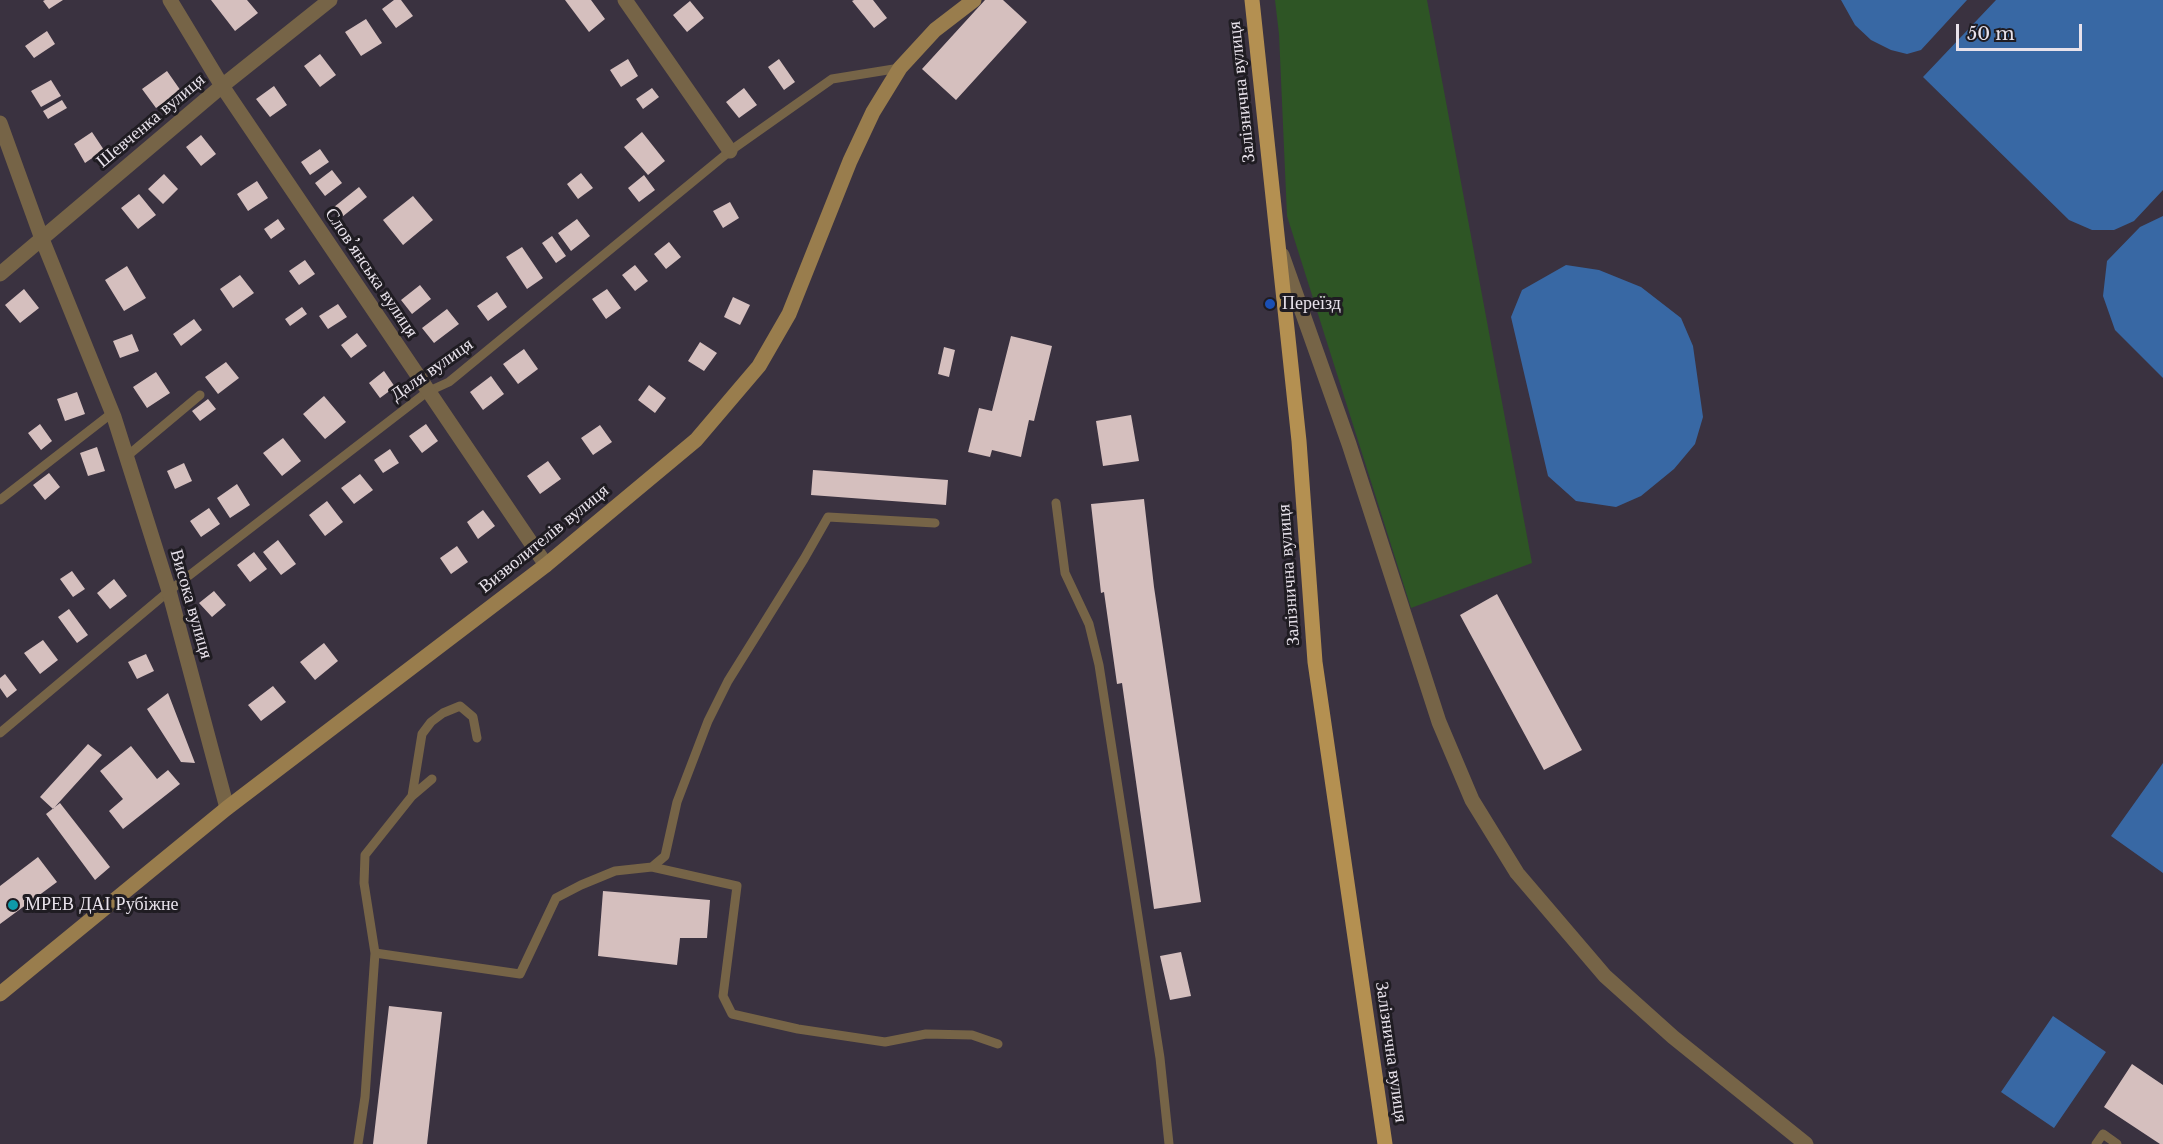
<!DOCTYPE html>
<meta charset="utf-8">
<style>
body{margin:0}
#map{position:relative;width:2163px;height:1144px;overflow:hidden;background:#3a3240;font-family:"Libre Baskerville",serif}
canvas{display:block}
.scale{position:absolute;left:1956px;top:24px;width:126px;height:27px;box-sizing:border-box;border:3px solid #e8e2eb;border-top:0;padding-left:8px;font-size:18px;line-height:21px;white-space:nowrap;color:#e8e2eb;-webkit-text-stroke:4px #1f1c22;paint-order:stroke}
</style>
<div id="map">
<canvas width="2163" height="1144"></canvas>
<div class="scale">50 m</div>
</div>
<script>
const context = document.querySelector('canvas').getContext('2d');
context.lineJoin = 'round';
function fillPath(path, color) {
  context.fillStyle = color;
  context.fill(path, 'evenodd');
}
function toPath(rows) {
  const path = new Path2D();
  for (const r of rows) {
    path.moveTo(r[0], r[1]);
    for (let i = 2; i < r.length; i += 2) path.lineTo(r[i], r[i + 1]);
  }
  return path;
}
function strokePath(path, color, width, dash) {
  context.strokeStyle = color;
  context.lineWidth = width;
  context.lineCap = dash ? 'butt' : 'round';
  context.setLineDash(dash || []);
  context.stroke(path);
}
function drawText(font, color, halo, rows, align = 'center') {
  context.font = font + ' "Libre Baskerville",serif';
  context.lineWidth = 6;
  context.setLineDash([]);
  context.textBaseline = 'middle';
  context.strokeStyle = halo;
  context.fillStyle = color;
  for (const [text, x, y, turn = 0] of rows) {
    context.save();
    context.translate(x, y);
    context.rotate((+turn || 0) * Math.PI / 180);
    context.textAlign = isNaN(turn) ? turn : align;
    if (halo) context.strokeText(text, 0, 0);
    context.fillText(text, 0, 0);
    context.restore();
  }
}
const green = toPath([
 [1275,0,1427,0,1532,563,1411,608,1287,216,1279,34]
]);
const water = toPath([
 [1841,0,1967,0,1921,50,1907,54,1891,50,1871,40,1855,25],
 [1996,0,2163,0,2163,190,2134,221,2114,230,2092,230,2069,220,1923,77],
 [2163,216,2163,378,2115,330,2103,296,2107,261,2140,227],
 [1566,265,1599,270,1641,287,1681,318,1693,346,1703,417,1695,444,1674,469,1641,496,1616,507,1576,501,1548,476,1511,317,1522,290],
 [2163,763,2163,873,2111,836],
 [2053,1016,2106,1052,2054,1128,2001,1092]
]);
const building = toPath([
 [45,0,63,0,49,9,43,1],
 [211,0,247,0,258,13,235,31],
 [394,0,401,0,413,16,396,28,382,9],
 [565,0,591,0,605,19,589,32],
 [854,0,873,0,887,18,874,28,852,1],
 [985,0,1003,0,1027,22,956,100,922,69],
 [690,1,704,18,687,32,673,15],
 [366,19,382,43,361,56,345,32],
 [47,31,55,44,34,58,25,46],
 [320,54,336,75,320,87,304,66],
 [628,59,638,76,621,87,610,70],
 [779,59,795,82,784,90,768,67],
 [167,71,181,91,156,108,142,89],
 [51,80,61,96,41,107,31,91],
 [274,86,287,105,270,117,256,99],
 [652,88,659,97,643,109,636,99],
 [744,88,757,105,739,118,726,102],
 [62,100,67,108,48,119,43,111],
 [92,132,104,150,85,163,74,144],
 [642,132,665,161,648,175,624,147],
 [201,135,216,154,201,166,186,147],
 [320,149,329,162,310,175,301,162],
 [332,170,342,183,325,196,315,183],
 [581,173,593,188,578,199,567,184],
 [164,174,178,189,163,204,148,189],
 [644,175,655,190,639,202,628,188],
 [257,181,268,198,248,211,237,194],
 [359,187,367,197,342,217,334,207],
 [139,194,156,215,138,229,121,208],
 [413,196,433,220,403,245,383,220],
 [730,202,739,218,723,228,713,211],
 [278,219,285,229,271,239,264,229],
 [577,219,590,236,571,251,558,233],
 [552,236,566,256,556,263,542,243],
 [669,242,681,257,666,269,654,254],
 [522,247,543,278,527,289,506,257],
 [305,260,315,274,299,285,289,271],
 [635,265,648,281,635,291,622,275],
 [127,266,146,298,124,311,105,280],
 [240,275,254,293,233,308,220,289],
 [420,285,431,299,412,314,401,300],
 [24,289,39,308,20,323,5,305],
 [607,289,621,308,606,319,592,299],
 [497,292,507,307,488,321,477,306],
 [733,297,750,305,740,325,724,317],
 [338,304,347,317,328,329,319,316],
 [302,307,307,314,290,326,285,319],
 [447,309,459,324,434,343,422,328],
 [194,319,202,330,181,346,173,334],
 [357,333,367,346,351,358,341,345],
 [132,334,139,351,120,358,113,341],
 [1011,336,1052,346,1034,421,1029,420,1021,457,992,450,990,457,968,452,979,408,992,411],
 [700,342,717,353,704,371,688,361],
 [944,347,955,350,949,377,938,374],
 [524,349,538,369,518,384,503,364],
 [226,362,239,378,218,394,205,377],
 [384,371,395,387,380,398,369,383],
 [156,372,170,393,147,408,133,387],
 [491,376,504,394,483,410,470,392],
 [649,385,666,398,655,413,638,400],
 [77,392,85,414,65,421,57,399],
 [324,396,346,422,325,439,303,414],
 [208,399,216,409,200,421,192,411],
 [1131,415,1139,461,1103,466,1096,421],
 [40,424,52,441,41,450,28,433],
 [426,424,438,441,422,453,409,436],
 [600,425,612,442,593,455,581,438],
 [283,438,301,461,282,476,263,453],
 [97,447,105,471,88,476,80,453],
 [390,449,399,463,383,473,374,460],
 [548,461,561,479,540,494,527,476],
 [184,463,192,481,175,489,167,471],
 [813,470,948,480,946,505,811,495],
 [49,473,60,487,45,500,33,485],
 [360,474,373,490,354,504,341,488],
 [237,484,250,505,230,518,217,498],
 [1144,499,1154,587,1201,902,1154,909,1122,683,1117,684,1104,592,1101,593,1091,504],
 [327,501,343,522,325,536,309,515],
 [209,508,220,524,201,537,190,521],
 [483,510,495,526,478,539,467,522],
 [278,540,296,564,281,575,263,552],
 [457,546,468,562,451,574,440,558],
 [254,552,267,569,250,582,237,565],
 [72,571,85,589,73,597,60,579],
 [114,579,127,596,110,609,97,593],
 [214,591,226,605,212,617,199,603],
 [1497,594,1582,750,1544,770,1460,615],
 [69,609,88,635,77,643,58,617],
 [43,640,58,660,40,674,24,653],
 [324,643,338,661,315,680,300,662],
 [146,654,154,671,137,679,128,662],
 [5,674,17,690,7,698,0,688,0,678],
 [273,686,286,702,261,721,248,705],
 [168,693,195,763,181,762,147,709],
 [88,744,102,755,53,809,40,797],
 [131,746,157,779,168,770,180,784,123,829,109,811,123,799,100,771],
 [60,803,110,867,95,880,46,814],
 [38,857,57,882,0,924,0,886],
 [603,891,710,900,707,938,680,938,677,965,598,956],
 [1181,952,1191,996,1170,1000,1160,956],
 [389,1006,442,1012,427,1144,373,1144],
 [2132,1064,2163,1085,2163,1144,2160,1144,2104,1107]
]);
const lane = toPath([
 [126,457,200,395],
 [0,500,112,413],
 [1056,503,1065,573,1089,624,1099,665,1160,1058,1169,1144],
 [0,733,169,591,427,392,449,382,730,151,832,79,900,68],
 [412,796,432,779],
 [652,867,737,886,723,996,732,1014,798,1029,885,1042,926,1034,972,1035,998,1044],
 [375,953,520,974,556,898,581,885,615,871,652,867,665,856,677,802,708,721,728,681,804,559,828,517,935,523],
 [358,1144,365,1097,375,953,364,883,365,855,412,796,422,734,431,722,443,713,460,706,473,717,477,738],
 [2096,1144,2103,1134,2117,1144]
]);
const street = toPath([
 [170,0,222,86,546,565],
 [625,0,730,151],
 [0,123,42,239,114,417,169,591,227,808],
 [1282,255,1349,444,1439,722,1472,800,1517,873,1605,976,1673,1037,1806,1144],
 [0,274,222,86,330,0]
]);
const secondary = toPath([
 [0,994,227,808,546,565,696,440,759,366,789,314,850,161,873,112,900,68,935,30,974,0]
]);
const primary = toPath([
 [1252,0,1299,441,1315,662,1385,1144]
]);
const markers = [
 [1270,304,6,"#1a4fb4"],
 [13,905,6,"#0f9aa8"]
];
const streetNames = [
 ["Залізнична вулиця",1242,92,-96],
 ["Шевченка вулиця",151,121,-40],
 ["Слов’янська вулиця",371,273,56],
 ["Даля вулиця",432,370,-35],
 ["Визволителів вулиця",544,539,-39],
 ["Залізнична вулиця",1289,575,-94],
 ["Висока вулиця",191,604,74],
 ["Залізнична вулиця",1391,1052,82]
];
const poiNames = [
 ["Переїзд",1282,304],
 ["МРЕВ ДАІ Рубіжне",25,905]
];
fillPath(green, '#2e5525');
fillPath(water, '#3868a4');
fillPath(building, '#d5bfbe');
strokePath(lane, '#766447', 9);
strokePath(street, '#766447', 15);
strokePath(secondary, '#997d4d', 15);
strokePath(primary, '#b49051', 15);
for (const [x, y, r, color] of markers) {
  const dot = new Path2D();
  dot.arc(x, y, r, 0, 2 * Math.PI);
  context.fillStyle = color;
  context.fill(dot);
  strokePath(dot, '#1f1c22', 2);
}
drawText('18px', '#e8e2eb', '#1f1c22', streetNames);
drawText('18px', '#e8e2eb', '#1f1c22', poiNames, 'left');
</script>
